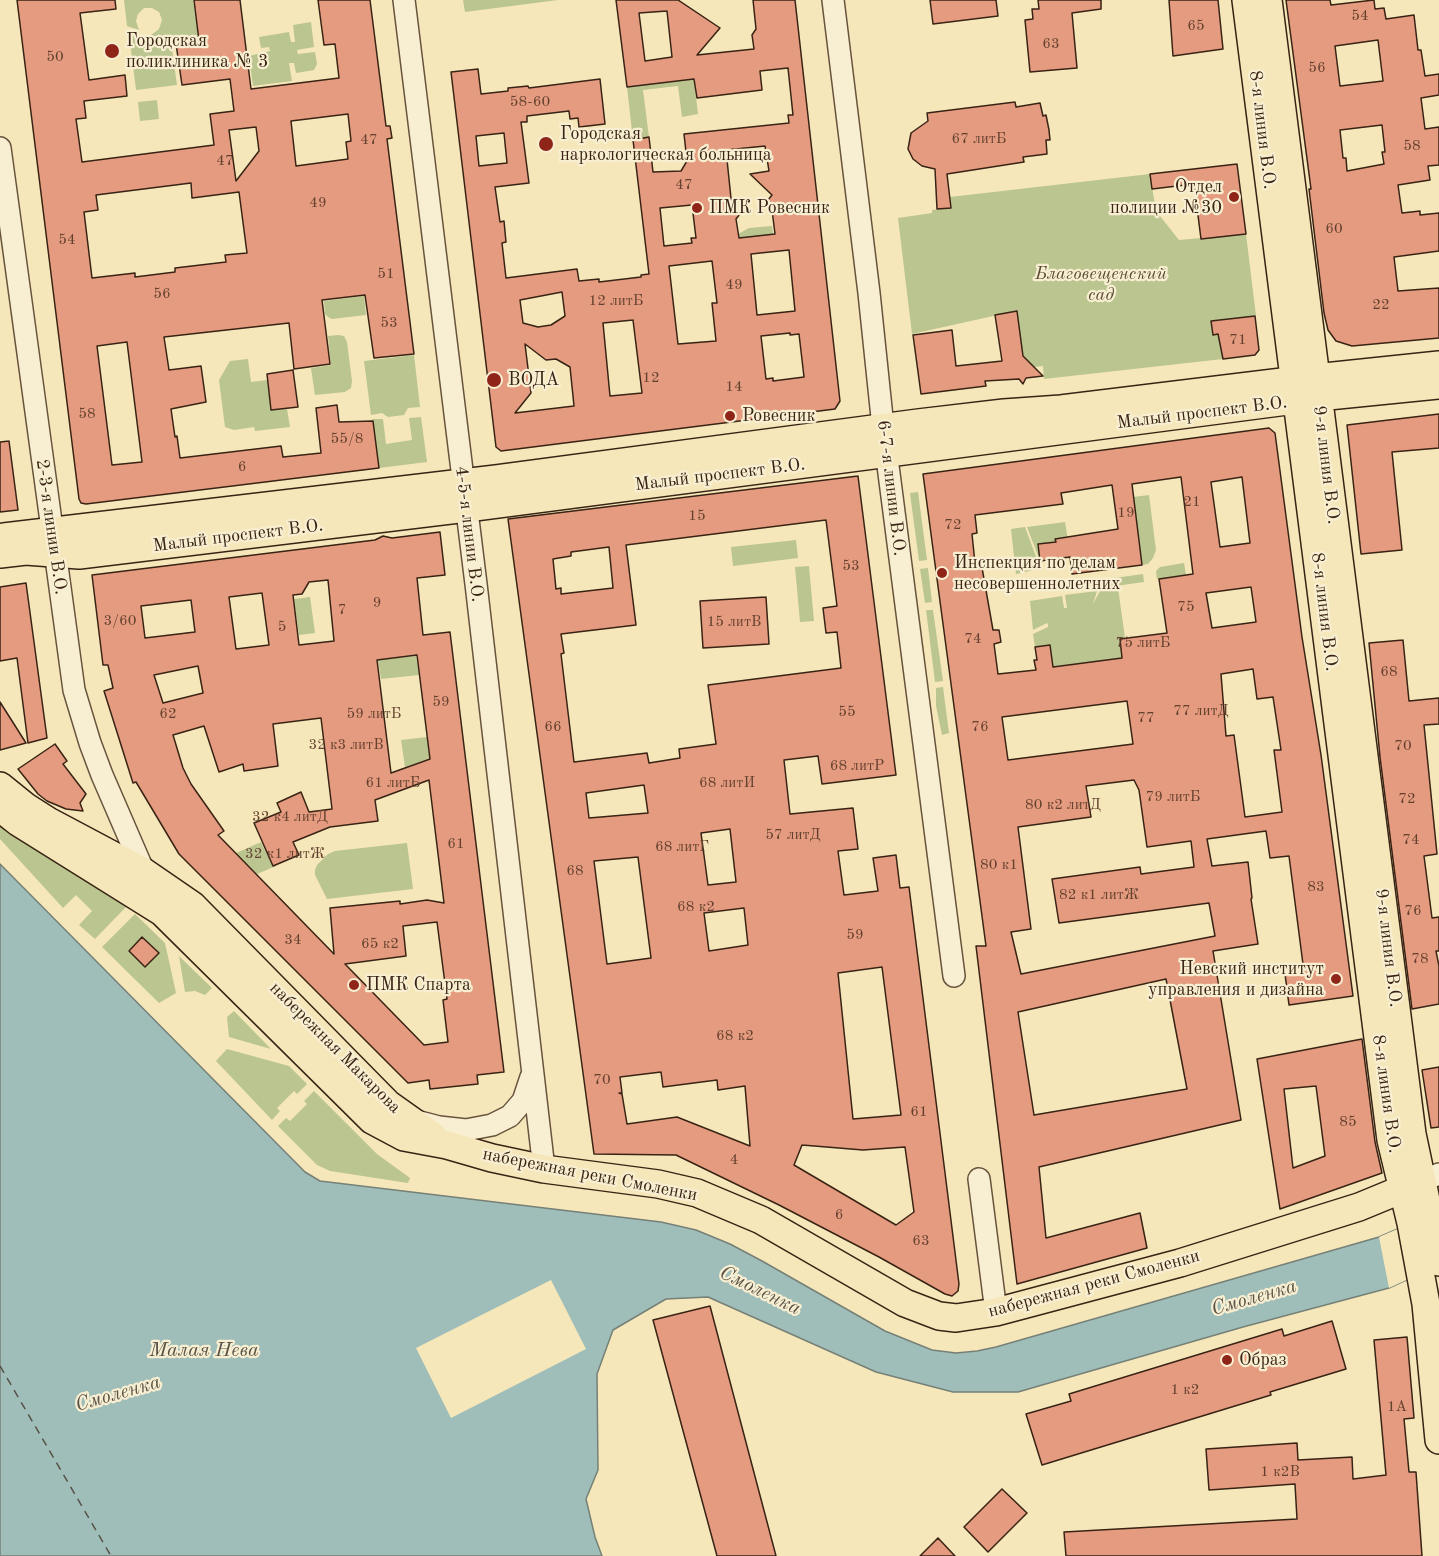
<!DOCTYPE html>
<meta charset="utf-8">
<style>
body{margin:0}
canvas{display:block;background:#f5e7ba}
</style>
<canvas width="1439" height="1556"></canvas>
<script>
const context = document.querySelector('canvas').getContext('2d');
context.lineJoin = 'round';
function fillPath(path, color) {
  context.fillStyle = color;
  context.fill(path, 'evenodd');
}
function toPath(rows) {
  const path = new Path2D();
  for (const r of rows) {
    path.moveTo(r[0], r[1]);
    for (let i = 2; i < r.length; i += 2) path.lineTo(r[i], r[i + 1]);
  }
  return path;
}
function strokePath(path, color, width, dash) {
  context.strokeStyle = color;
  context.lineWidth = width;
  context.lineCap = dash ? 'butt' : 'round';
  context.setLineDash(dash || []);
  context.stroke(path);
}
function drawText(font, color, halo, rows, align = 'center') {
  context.font = font + ' "Old Standard TT",serif';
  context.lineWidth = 4.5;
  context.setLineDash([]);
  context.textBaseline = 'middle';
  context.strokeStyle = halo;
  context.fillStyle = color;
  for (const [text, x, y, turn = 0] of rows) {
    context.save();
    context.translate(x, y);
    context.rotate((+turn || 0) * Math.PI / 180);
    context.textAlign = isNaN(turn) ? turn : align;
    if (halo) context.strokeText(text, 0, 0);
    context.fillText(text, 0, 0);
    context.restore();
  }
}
const green = toPath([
 [124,0,193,0,198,35,164,39,151,35,159,29,162,20,159,12,152,8,144,8,138,14,136,21,139,30,127,26],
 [463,0,558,0,465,12],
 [311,22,314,47,297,50,298,54,315,52,317,64,314,70,296,73,294,63,289,63,292,81,253,86,249,56,270,51,269,47,261,48,259,37,289,32,291,42,295,42,293,25],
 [129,34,172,49,177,85,136,90],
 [694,79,698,114,682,117,678,86,643,90,649,137,633,140,627,87],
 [157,100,159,119,140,121,138,102],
 [1150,174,1156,211,1179,240,1246,234,1256,316,1211,321,1213,334,1218,334,1223,359,1044,379,1043,366,1034,367,1028,361,1024,361,1016,311,912,334,898,218,932,213,932,210,951,208,950,197],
 [772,226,773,234,739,238,738,234,749,228],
 [364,296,366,315,332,319,328,317,325,314,324,301],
 [338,335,344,336,347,342,352,381,351,388,345,392,315,395,311,368,331,365,328,336],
 [414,355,420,407,408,408,404,415,388,417,382,413,371,415,364,361],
 [248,359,251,382,267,380,271,410,287,409,290,427,255,431,254,427,234,430,225,427,219,380,230,361],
 [421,417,427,462,379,468,372,419,383,419,386,444,412,440,409,418],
 [918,492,927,560,919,561,910,493],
 [1149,495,1156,550,1153,558,1148,564,1142,565,1133,497],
 [1065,522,1068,540,1038,544,1040,561,1027,527],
 [1025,527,1038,562,1038,569,1016,574,1011,529],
 [796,540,798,558,733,566,731,547],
 [1184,563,1186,575,1157,579,1156,571,1160,567],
 [809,566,814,621,800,622,795,567],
 [928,568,932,602,925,603,920,569],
 [1143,574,1144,582,1101,588,1100,580],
 [1118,588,1125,638,1120,639,1122,658,1038,669,1048,658,1037,660,1036,654,1051,652,1050,645,1035,647,1033,634,1048,627,1048,625,1047,623,1033,630,1030,601,1062,596,1064,608,1067,608,1065,595,1097,591,1093,604,1100,591],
 [310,597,315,633,299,635,294,599],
 [926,610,933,610,943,681,935,682],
 [416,656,419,675,381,679,378,660],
 [943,687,949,733,942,735,936,706,936,688],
 [427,737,430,758,405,767,401,740],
 [0,826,126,907,95,939,79,925,92,911,76,895,63,908,0,839],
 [261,842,267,854,270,853,276,866,257,874,236,853],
 [407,843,413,889,327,899,315,875,315,870,317,865,328,854,335,851],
 [135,914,165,943,176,993,159,1003,102,947],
 [179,956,212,988,205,995,195,991,185,992],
 [234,1011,271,1049,229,1037,227,1017],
 [227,1049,289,1066,307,1084,297,1094,294,1091,277,1108,280,1111,272,1120,216,1061],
 [314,1091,377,1154,410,1178,408,1183,330,1171,317,1165,278,1126,286,1118,290,1121,307,1104,304,1101]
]);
const water = toPath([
 [0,864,305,1172,320,1181,661,1222,696,1230,730,1244,762,1261,885,1331,932,1350,956,1353,977,1351,996,1347,1379,1237,1439,1211,1439,1265,1389,1288,1243,1327,1018,1392,953,1392,876,1372,708,1297,666,1299,613,1330,597,1374,598,1470,586,1499,595,1537,602,1556,0,1556,0,864]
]);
const pier = toPath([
 [1439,1211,1439,1265,1389,1288,1379,1237],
 [551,1280,586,1349,451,1418,416,1348]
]);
const ferry = toPath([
 [0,1366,111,1556]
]);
const building = toPath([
 [17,0,115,0,116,9,80,13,89,80,125,75,127,96,84,101,86,118,76,119,82,162,214,145,210,114,234,111,230,79,182,85,176,44,199,41,194,0,240,0,251,89,339,78,335,44,324,45,318,0,370,0,386,126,390,126,392,138,387,139,414,354,374,358,365,295,322,300,330,364,294,369,289,323,164,337,169,370,201,366,206,402,171,409,175,437,177,436,180,458,281,446,283,457,321,453,316,408,337,405,339,422,373,421,379,468,86,504,81,503,79,499,17,0],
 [348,114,351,141,346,142,348,159,296,166,291,121,348,114],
 [256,127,259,151,236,181,229,130,256,127],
 [191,183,192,198,239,192,247,253,225,255,226,262,175,268,175,272,135,277,135,273,92,278,84,212,98,210,96,195,191,183],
 [127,342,142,462,112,465,97,346,127,342],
 [616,0,678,0,720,28,697,55,754,49,752,35,756,29,753,0,795,0,840,401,835,409,501,451,496,447,451,72,478,69,481,94,508,91,508,88,528,86,529,88,600,79,605,124,579,127,578,118,570,119,569,111,527,116,527,122,521,122,529,183,495,187,500,222,504,221,506,242,502,243,506,278,577,269,579,281,599,279,599,282,641,277,641,275,649,274,633,140,649,137,653,172,681,171,687,161,684,134,789,123,788,115,793,115,788,68,760,71,762,90,697,98,694,79,627,87,616,0],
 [667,11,672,57,645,61,639,13,667,11],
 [504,133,507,163,479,166,476,136,504,133],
 [765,146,769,171,750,174,772,195,764,205,772,210,775,234,739,238,736,219,740,214,732,208,726,150,765,146],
 [692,205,696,238,691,238,692,243,664,246,660,208,692,205],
 [789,250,795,311,757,315,751,254,789,250],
 [712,261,717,303,712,303,716,341,678,344,669,266,712,261],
 [562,292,565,316,551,325,538,327,523,323,520,300,562,292],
 [633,320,642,393,610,396,603,323,633,320],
 [790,333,790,335,799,334,804,377,773,381,773,378,766,379,761,336,790,333],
 [525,344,546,360,556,359,570,367,574,406,515,413,531,393,525,344],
 [930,0,996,0,998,16,933,24,930,0],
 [1038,0,1101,0,1101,9,1072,13,1077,68,1030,72,1025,20,1033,19,1032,9,1039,9,1038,0],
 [1169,0,1218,0,1223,49,1173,56,1169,0],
 [1286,0,1330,0,1331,5,1374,0,1375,9,1384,8,1386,19,1414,15,1418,50,1421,50,1425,76,1439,74,1439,95,1421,98,1425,129,1439,127,1439,165,1428,166,1430,180,1398,185,1402,213,1420,211,1420,215,1439,213,1439,251,1394,257,1398,291,1439,288,1439,338,1352,346,1336,341,1328,330,1324,313,1309,189,1311,189,1286,0],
 [1378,40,1383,81,1340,86,1335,46,1378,40],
 [1382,125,1385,152,1382,152,1384,164,1347,171,1346,158,1343,158,1340,130,1382,125],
 [1015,102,1016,107,1040,103,1043,116,1046,115,1049,130,1050,140,1046,140,1047,154,1023,157,1024,162,947,174,951,208,937,209,935,169,922,166,913,159,908,149,911,133,928,121,927,113,1015,102],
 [1237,164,1246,234,1201,239,1194,184,1152,189,1150,174,1237,164],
 [1017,311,1023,356,1043,376,1026,378,1023,384,1019,379,985,381,986,386,921,394,913,335,952,330,956,366,1002,361,995,315,1017,311],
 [1255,316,1259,350,1255,355,1223,359,1218,334,1213,335,1211,321,1255,316],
 [293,370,298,407,271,410,267,374,293,370],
 [1439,414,1439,448,1392,452,1402,550,1361,554,1347,425,1439,414],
 [1269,428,1275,433,1302,637,1321,755,1353,996,1289,1005,1285,974,1304,972,1289,856,1270,858,1266,831,1207,839,1212,866,1248,862,1252,898,1251,899,1258,944,1213,951,1241,1120,1039,1167,1046,1238,1140,1213,1147,1248,1017,1284,976,946,986,946,923,474,1269,428],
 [1181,477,1193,574,1159,579,1167,633,1120,639,1122,658,1053,667,1050,645,1035,647,1037,660,1034,660,1036,670,998,674,994,644,1001,642,999,630,993,630,981,562,975,563,972,534,977,533,975,515,1063,504,1061,493,1112,485,1118,529,1055,539,1056,542,1038,544,1040,561,1070,557,1072,574,1142,565,1132,484,1181,477],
 [1242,477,1250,543,1220,547,1211,482,1242,477],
 [1251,587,1256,622,1212,628,1206,593,1251,587],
 [1253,669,1257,699,1273,697,1281,750,1274,750,1282,812,1245,817,1234,735,1226,736,1221,674,1253,669],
 [1127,701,1133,744,1008,760,1002,717,1127,701],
 [1134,780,1139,790,1147,847,1191,841,1194,867,1141,874,1140,867,1052,879,1059,923,1209,903,1215,936,1021,974,1011,932,1031,929,1018,827,1091,817,1086,786,1134,780],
 [1166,979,1187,1089,1034,1115,1018,1012,1166,979],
 [9,441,18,510,0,512,0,442,9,441],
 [858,476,896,775,822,784,818,756,784,760,790,814,853,808,858,849,838,851,844,895,878,891,873,858,896,855,900,888,909,887,959,1284,958,1291,952,1296,945,1294,879,1257,779,1205,676,1155,594,1154,508,519,858,476],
 [826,520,837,606,823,608,826,633,837,632,841,668,708,685,716,744,679,749,680,758,649,763,647,753,574,762,561,654,564,653,561,634,636,625,626,545,826,520],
 [609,547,613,588,561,594,561,588,556,589,553,559,571,556,571,552,609,547],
 [644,785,648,813,589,818,586,793,644,785],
 [730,829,736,882,708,885,701,833,730,829],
 [638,857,651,958,607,964,594,861,638,857],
 [744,908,748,945,709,951,704,913,744,908],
 [882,967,901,1115,853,1119,838,973,882,967],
 [661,1072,663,1087,717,1080,718,1090,745,1086,750,1146,677,1117,627,1124,622,1094,619,1093,622,1093,620,1077,661,1072],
 [802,1145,863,1150,905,1147,914,1212,896,1225,794,1165,802,1145],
 [440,532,445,575,417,578,423,635,450,632,504,1072,477,1075,478,1084,430,1089,429,1080,408,1083,179,854,136,782,133,783,104,691,113,688,108,665,103,665,92,575,375,540,383,536,392,538,440,532],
 [328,580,334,641,299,645,293,595,302,594,309,582,328,580],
 [262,593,269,645,236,649,229,597,262,593],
 [191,600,195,632,145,638,141,606,191,600],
 [417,655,430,759,391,773,377,660,417,655],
 [198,666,203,693,163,703,154,675,198,666],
 [321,718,332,809,309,812,301,792,277,803,281,812,254,823,273,866,299,855,293,842,330,827,378,821,375,800,429,780,444,903,427,900,400,904,400,901,330,908,334,954,218,835,224,831,191,784,183,768,173,735,204,726,219,772,243,764,244,771,278,766,273,724,321,718],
 [437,922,447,999,443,1000,448,1042,424,1045,345,964,406,956,403,926,437,922],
 [26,583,47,738,28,743,17,658,0,661,0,587,26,583],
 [766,597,769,644,703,648,700,601,766,597],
 [1403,640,1409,701,1439,698,1439,724,1424,725,1437,854,1424,856,1432,918,1439,917,1439,951,1436,951,1439,966,1439,1004,1412,1009,1380,757,1369,643,1403,640],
 [0,702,26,743,0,750,0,702],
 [55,744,67,761,63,764,86,794,80,803,83,811,66,809,47,801,38,794,18,769,55,744],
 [142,937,159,953,145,967,129,951,142,937],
 [1362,1039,1375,1142,1382,1173,1280,1209,1257,1059,1362,1039],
 [1316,1086,1325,1156,1293,1168,1284,1089,1316,1086],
 [1439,1067,1439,1127,1431,1128,1422,1070,1439,1067],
 [710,1306,776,1556,717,1556,653,1320,710,1306],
 [1332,1321,1346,1369,1270,1392,1271,1395,1042,1465,1026,1414,1071,1401,1069,1394,1282,1329,1284,1336,1332,1321],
 [1407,1337,1414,1418,1404,1419,1409,1472,1416,1472,1422,1556,1066,1556,1064,1532,1297,1519,1295,1484,1209,1490,1206,1449,1297,1443,1298,1460,1352,1457,1353,1479,1386,1475,1374,1340,1407,1337],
 [1002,1489,1027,1513,988,1552,964,1527,1002,1489],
 [938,1538,955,1556,920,1556,938,1538]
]);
const minor = toPath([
 [404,0,476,584,544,1169],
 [833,0,869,293,883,427,954,976],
 [0,148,74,690,90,743,102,775,144,872,140,878],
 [416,1121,439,1127,466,1130,492,1125,510,1116,523,1101,531,1077],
 [979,1179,996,1312],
 [1422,1181,1439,1174]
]);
const major = toPath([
 [1246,0,1391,1140,1411,1223,1426,1304,1439,1440],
 [1268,0,1412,1134,1439,1262],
 [4,537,496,479,918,423,1004,413,1061,409,1315,378,1439,365],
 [0,554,26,551,79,555,467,508,1318,397,1439,385],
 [0,786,26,807,48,821,144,872,192,905,388,1104,433,1136],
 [0,808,18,822,162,912,372,1120,404,1137,447,1145,492,1158,544,1169,658,1184,697,1193,761,1220,905,1303,939,1316,956,1318,996,1312,1180,1263,1359,1207,1422,1181]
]);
const markers = [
 [112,51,8,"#8f2418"],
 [546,144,8,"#8f2418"],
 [1234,197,6,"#8f2418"],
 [697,208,6,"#8f2418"],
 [494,380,8,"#8f2418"],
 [730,416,6,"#8f2418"],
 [942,573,6,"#8f2418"],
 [1336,979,6,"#8f2418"],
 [354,985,6,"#8f2418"],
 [1227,1360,6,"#8f2418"]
];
const numberNames = [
 ["54",1360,16],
 ["65",1196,26],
 ["63",1051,44],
 ["50",55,57],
 ["56",1317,68],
 ["58-60",530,102],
 ["67 литБ",979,139],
 ["47",369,140],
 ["58",1412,146],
 ["47",225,161],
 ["47",684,185],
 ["49",318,203],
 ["60",1334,229],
 ["54",67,240],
 ["51",386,274],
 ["49",734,285],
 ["56",162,294],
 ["12 литБ",616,301],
 ["22",1381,305],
 ["53",389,323],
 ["71",1238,340],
 ["12",651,378],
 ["14",734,387],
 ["58",87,414],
 ["55/8",347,439],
 ["6",242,467],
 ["21",1192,502],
 ["19",1126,513],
 ["15",697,516],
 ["72",953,525],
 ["53",851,566],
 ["9",377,603],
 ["75",1186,607],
 ["7",342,610],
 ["3/60",120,621],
 ["15 литВ",734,622],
 ["5",282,627],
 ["74",973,639],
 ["75 литБ",1143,643],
 ["68",1389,672],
 ["59",441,702],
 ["77 литД",1201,711],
 ["55",847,712],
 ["62",168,714],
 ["59 литБ",374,714],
 ["77",1146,718],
 ["66",553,727],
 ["76",980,727],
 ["32 к3 литВ",346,745],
 ["70",1403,746],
 ["68 литР",857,766],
 ["61 литБ",393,783],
 ["68 литИ",727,783],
 ["79 литБ",1173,797],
 ["72",1407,799],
 ["80 к2 литД",1063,805],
 ["32 к4 литД",290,817],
 ["57 литД",793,835],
 ["74",1411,840],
 ["61",456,844],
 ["68 литГ",682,847],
 ["32 к1 литЖ",285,854],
 ["80 к1",999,865],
 ["68",575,871],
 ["83",1316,887],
 ["82 к1 литЖ",1099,895],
 ["68 к2",696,907],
 ["76",1413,911],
 ["59",855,935],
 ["34",293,940],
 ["65 к2",380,944],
 ["78",1420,959],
 ["68 к2",735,1036],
 ["70",602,1080],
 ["61",919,1112],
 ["85",1348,1122],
 ["4",734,1160],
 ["6",839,1215],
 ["63",921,1241],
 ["1 к2",1185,1390],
 ["1А",1397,1407],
 ["1 к2В",1280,1472]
];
const poiNames = [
 ["Городская",126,41],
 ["поликлиника № 3",126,62],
 ["Городская",560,134],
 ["наркологическая больница",560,155],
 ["Отдел",1222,187,"right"],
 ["полиции №30",1222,208,"right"],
 ["ПМК Ровесник",709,208],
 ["ВОДА",508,380],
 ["Ровесник",742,416],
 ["Инспекция по делам",954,563],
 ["несовершеннолетних",954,584],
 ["Невский институт",1324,969,"right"],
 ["управления и дизайна",1324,990,"right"],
 ["ПМК Спарта",366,985],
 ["Образ",1239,1360]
];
const streetNames = [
 ["8-я линия В.О.",1262,130,83],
 ["Малый проспект В.О.",1202,413,-7],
 ["9-я линия В.О.",1326,465,83],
 ["Малый проспект В.О.",720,475,-7],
 ["6-7-я линии В.О.",891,488,83],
 ["2-3-я линии В.О.",51,527,82],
 ["4-5-я линии В.О.",469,534,83],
 ["Малый проспект В.О.",238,536,-7],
 ["8-я линия В.О.",1324,612,83],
 ["9-я линия В.О.",1388,948,83],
 ["набережная Макарова",335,1048,45],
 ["8-я линия В.О.",1386,1094,82],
 ["набережная реки Смоленки",590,1175,11],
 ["набережная реки Смоленки",1094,1284,-15]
];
const parkNames = [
 ["Благовещенский",1101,274],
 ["сад",1101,295]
];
const waterNames = [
 ["Смоленка",760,1291,26],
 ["Смоленка",1254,1298,-16],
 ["Малая Нева",204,1351],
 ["Смоленка",118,1394,-16]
];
fillPath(green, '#bbc590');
fillPath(water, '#9fbeb9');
strokePath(water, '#768077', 1.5);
fillPath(pier, '#f5e7ba');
strokePath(ferry, '#585246', 1.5, [8, 6]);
fillPath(building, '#e59b7f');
strokePath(building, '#392314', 1.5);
strokePath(minor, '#68543e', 24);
strokePath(major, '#392314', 30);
strokePath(minor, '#f8efd2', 21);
strokePath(major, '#f5e7ba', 27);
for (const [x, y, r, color] of markers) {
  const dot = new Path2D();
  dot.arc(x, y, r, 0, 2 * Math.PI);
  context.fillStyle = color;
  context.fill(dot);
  strokePath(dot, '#f8efd2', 2);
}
drawText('15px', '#64412f', null, numberNames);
drawText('18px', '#392314', '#f8efd2', poiNames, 'left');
drawText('18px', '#392314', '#f8efd2', streetNames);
drawText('italic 18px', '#5a4c33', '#f8efd2', parkNames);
drawText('italic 20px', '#585246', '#f8efd2', waterNames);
</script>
